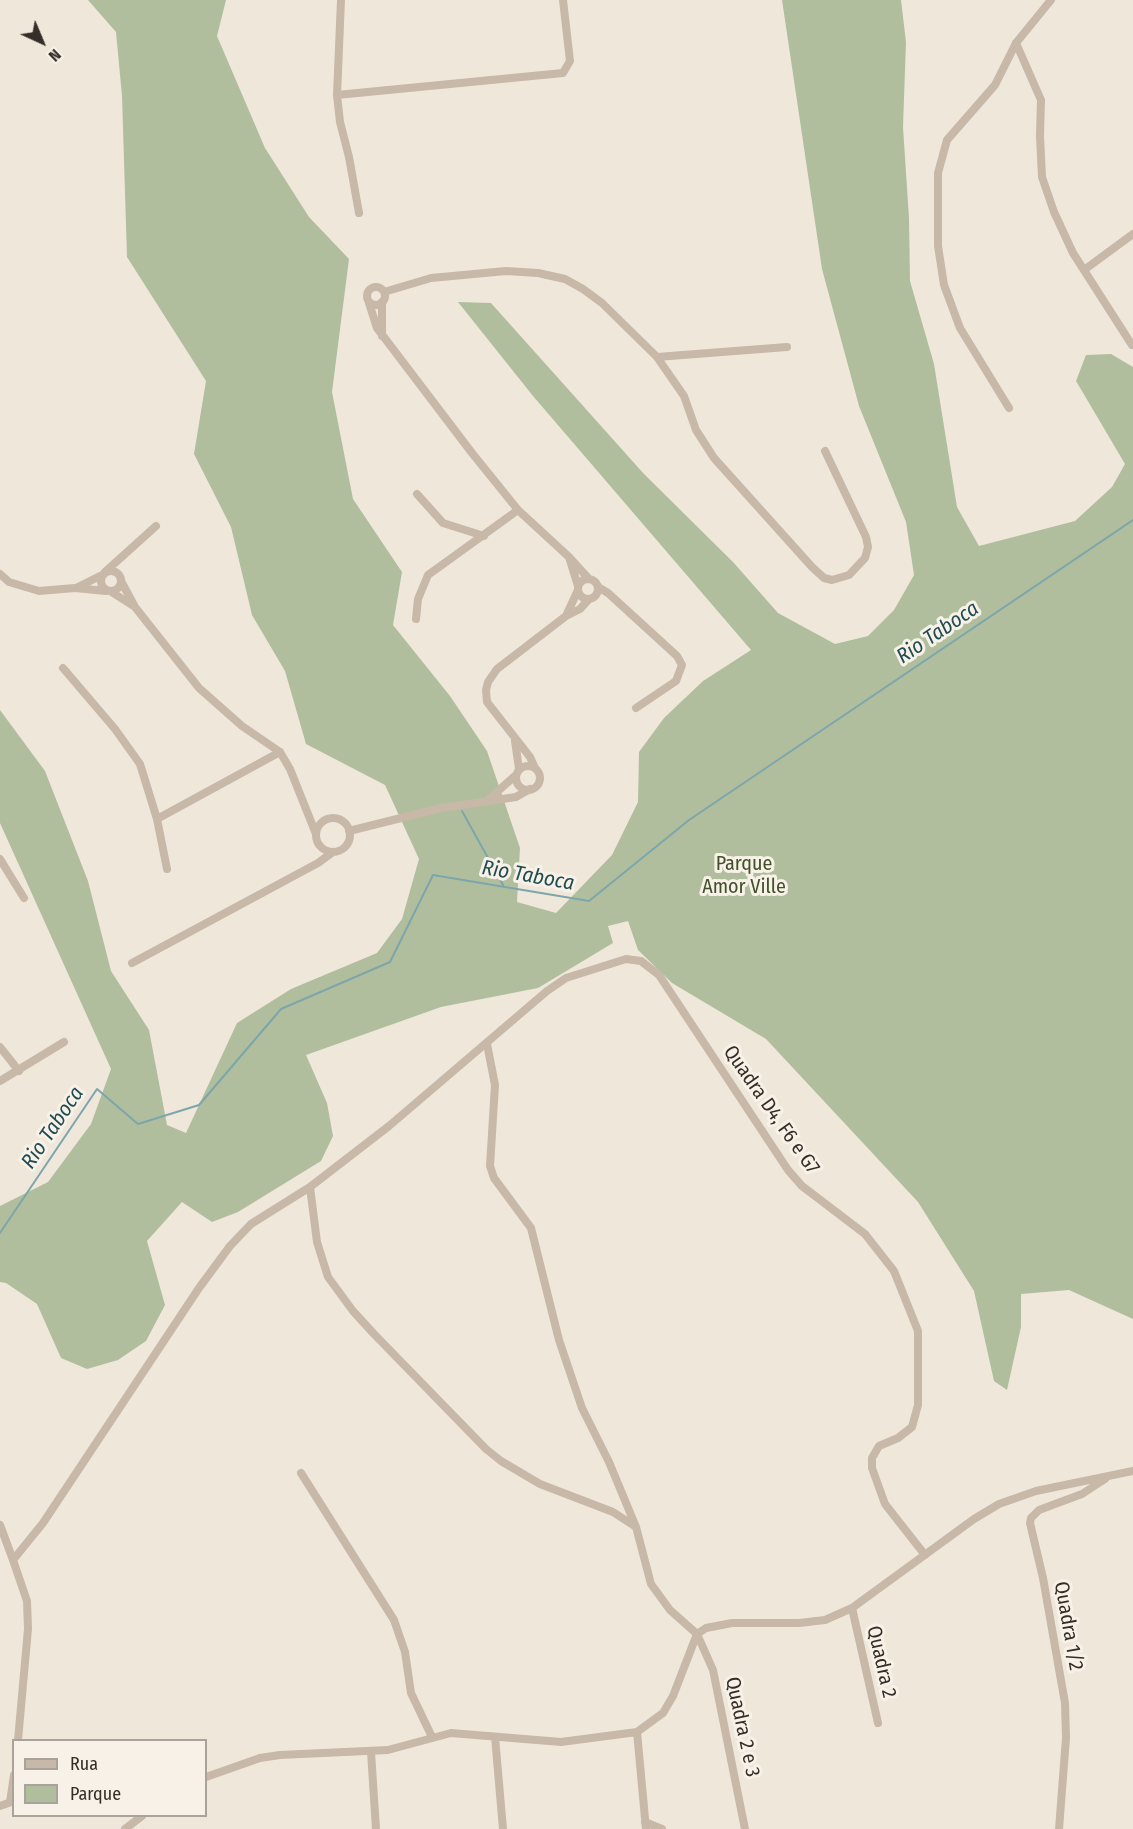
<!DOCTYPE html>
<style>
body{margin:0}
#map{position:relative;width:1133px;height:1829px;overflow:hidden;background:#f0e7db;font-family:"Fira Sans Condensed",sans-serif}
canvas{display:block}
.legend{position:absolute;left:12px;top:1739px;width:195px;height:78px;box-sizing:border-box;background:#f8f1e7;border:2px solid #aaa39b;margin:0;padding:8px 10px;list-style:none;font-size:18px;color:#352d28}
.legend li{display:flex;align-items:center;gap:12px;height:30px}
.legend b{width:30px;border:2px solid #aaa39b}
.north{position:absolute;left:12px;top:12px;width:60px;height:60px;-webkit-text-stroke:4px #f8f1e7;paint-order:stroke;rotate:136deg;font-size:16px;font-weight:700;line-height:24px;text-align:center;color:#352d28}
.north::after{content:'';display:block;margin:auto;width:21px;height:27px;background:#352d28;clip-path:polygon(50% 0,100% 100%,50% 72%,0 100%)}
</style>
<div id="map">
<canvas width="1133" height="1829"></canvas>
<ul class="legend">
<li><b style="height:8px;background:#c7b8a8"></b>Rua</li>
<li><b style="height:16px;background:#b1be9d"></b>Parque</li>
</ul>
<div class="north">N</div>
</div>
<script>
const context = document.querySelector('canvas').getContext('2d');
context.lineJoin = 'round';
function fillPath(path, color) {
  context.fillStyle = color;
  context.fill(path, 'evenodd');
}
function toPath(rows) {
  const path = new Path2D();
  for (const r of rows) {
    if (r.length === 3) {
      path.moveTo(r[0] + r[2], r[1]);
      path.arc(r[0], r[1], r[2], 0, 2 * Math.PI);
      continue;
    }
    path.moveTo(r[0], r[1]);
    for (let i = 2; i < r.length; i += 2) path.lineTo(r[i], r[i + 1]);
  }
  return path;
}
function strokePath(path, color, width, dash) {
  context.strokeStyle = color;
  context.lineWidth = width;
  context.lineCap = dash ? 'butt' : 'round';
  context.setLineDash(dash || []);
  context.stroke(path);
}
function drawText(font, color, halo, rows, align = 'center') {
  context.font = font + ' "Fira Sans Condensed",sans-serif';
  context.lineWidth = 6;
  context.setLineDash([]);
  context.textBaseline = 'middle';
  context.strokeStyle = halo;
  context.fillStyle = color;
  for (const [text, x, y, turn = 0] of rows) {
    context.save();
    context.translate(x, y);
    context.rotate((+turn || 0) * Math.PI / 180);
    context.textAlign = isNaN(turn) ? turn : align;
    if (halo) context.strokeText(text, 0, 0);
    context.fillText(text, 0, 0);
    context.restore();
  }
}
const green = toPath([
 [88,0,226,0,217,36,265,148,309,217,349,259,332,392,353,499,402,572,393,625,450,696,487,751,520,848,517,902,556,913,612,855,638,802,639,752,664,718,703,681,751,650,533,396,458,302,491,303,644,474,733,562,778,613,835,644,868,636,894,610,914,575,906,522,859,406,822,269,782,0,901,0,906,42,903,127,909,218,910,281,934,364,957,507,979,546,1075,521,1112,487,1125,464,1076,381,1086,355,1111,354,1133,367,1133,1319,1069,1290,1021,1294,1021,1327,1007,1390,994,1381,974,1291,918,1202,766,1039,672,983,638,950,628,921,608,926,613,943,538,988,441,1007,306,1055,327,1103,333,1136,321,1161,238,1212,212,1222,182,1202,147,1241,165,1305,146,1341,118,1360,87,1369,61,1358,37,1304,6,1283,0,1282,0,1206,48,1182,91,1124,111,1069,0,823,0,710,45,771,88,881,111,971,149,1030,167,1125,186,1133,237,1023,291,989,377,953,402,919,419,859,385,785,306,744,285,671,252,615,231,527,194,454,206,381,127,257,122,96,116,32]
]);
const stream = toPath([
 [462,811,503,885],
 [0,1233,97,1089,138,1124,199,1105,281,1009,390,962,433,875,589,901,689,820,1133,520]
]);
const minor = toPath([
 [341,0,337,95,340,122,349,157,359,213],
 [1016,43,1041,100,1040,136,1042,177,1054,212,1073,253,1132,345],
 [337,95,563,73,570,61,563,0],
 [1084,270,1133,234],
 [376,296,9],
 [384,292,431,278,506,271,538,273,565,279,583,289,602,303,657,357,684,396,696,430,714,458,812,567,824,578,832,580,849,575,865,558,868,547,866,537,825,451],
 [368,300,377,328,472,453,518,510,569,557,589,579],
 [382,336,382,302],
 [657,357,787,347],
 [1009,408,960,328,944,285,938,246,938,173,947,140,995,85,1016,43,1051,0],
 [417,494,443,523,484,536],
 [569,557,578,586],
 [111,581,10],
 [105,572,156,526],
 [0,574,9,582,39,591,75,588,106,591],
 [588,589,10],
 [121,581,135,607,199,688,242,726,280,752,290,769,316,834],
 [598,587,608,593,677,656,682,665,676,681,636,708],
 [76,588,102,575],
 [110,591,135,607],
 [566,616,578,590],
 [416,619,418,599,428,575,518,510],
 [63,668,115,729,140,764,157,819,167,869],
 [515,741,519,769],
 [528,778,12],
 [535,768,530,757,487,702,486,690,488,682,497,669,566,616,580,609,589,599],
 [489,799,516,775],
 [333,835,17],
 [157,819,280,752],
 [349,831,441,808,516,797,530,789],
 [0,859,24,898],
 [132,963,318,863,333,852],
 [487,1044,495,1085,490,1166,494,1178,531,1228,559,1340,582,1408,609,1462,636,1527],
 [0,1047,19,1071],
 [0,1081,64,1042],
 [310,1187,317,1242,328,1277,353,1311,374,1334,486,1449,501,1461,540,1484,613,1512,636,1527,651,1584,670,1610,697,1634,713,1670,745,1829],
 [301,1473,394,1620,405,1652,411,1693,432,1737],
 [0,1525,13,1560],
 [852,1608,878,1723],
 [637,1732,646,1829],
 [495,1737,503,1829],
 [18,1740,28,1629,27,1601,13,1560,43,1523,199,1288,230,1246,251,1224,310,1187,389,1126,547,991,566,978,626,959,641,961,659,975,788,1170,802,1186,865,1234,894,1271,918,1331,918,1405,912,1427,898,1438,879,1446,872,1458,872,1468,885,1504,925,1555],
 [371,1752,376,1829],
 [206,1777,260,1758,280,1755,388,1750,451,1733,561,1742,637,1732,663,1713,673,1696,697,1634,706,1628,732,1623,799,1623,825,1620,852,1608,974,1519,999,1504,1036,1491,1133,1471],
 [10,1802,14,1775],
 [0,1806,14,1801],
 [645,1822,662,1829],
 [125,1829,142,1816],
 [1059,1829,1066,1738,1065,1703,1043,1578,1030,1523,1031,1518,1039,1510,1082,1494,1105,1479]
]);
const parkNames = [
 ["Parque",744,864],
 ["Amor Ville",744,887]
];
const streetNames = [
 ["Quadra D4, F6 e G7",771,1110,55],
 ["Quadra 1/2",1068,1626,80],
 ["Quadra 2",881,1662,77],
 ["Quadra 2 e 3",742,1727,78]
];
const waterNames = [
 ["Rio Taboca",938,633,-34],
 ["Rio Taboca",528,876,10],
 ["Rio Taboca",53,1128,-56]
];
fillPath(green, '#b1be9d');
strokePath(stream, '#7ca6ab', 2);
strokePath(minor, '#c7b8a8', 8);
drawText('20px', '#42512d', '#f8f1e7', parkNames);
drawText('20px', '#352d28', '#f8f1e7', streetNames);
drawText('italic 21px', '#204d53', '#f8f1e7', waterNames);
</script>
